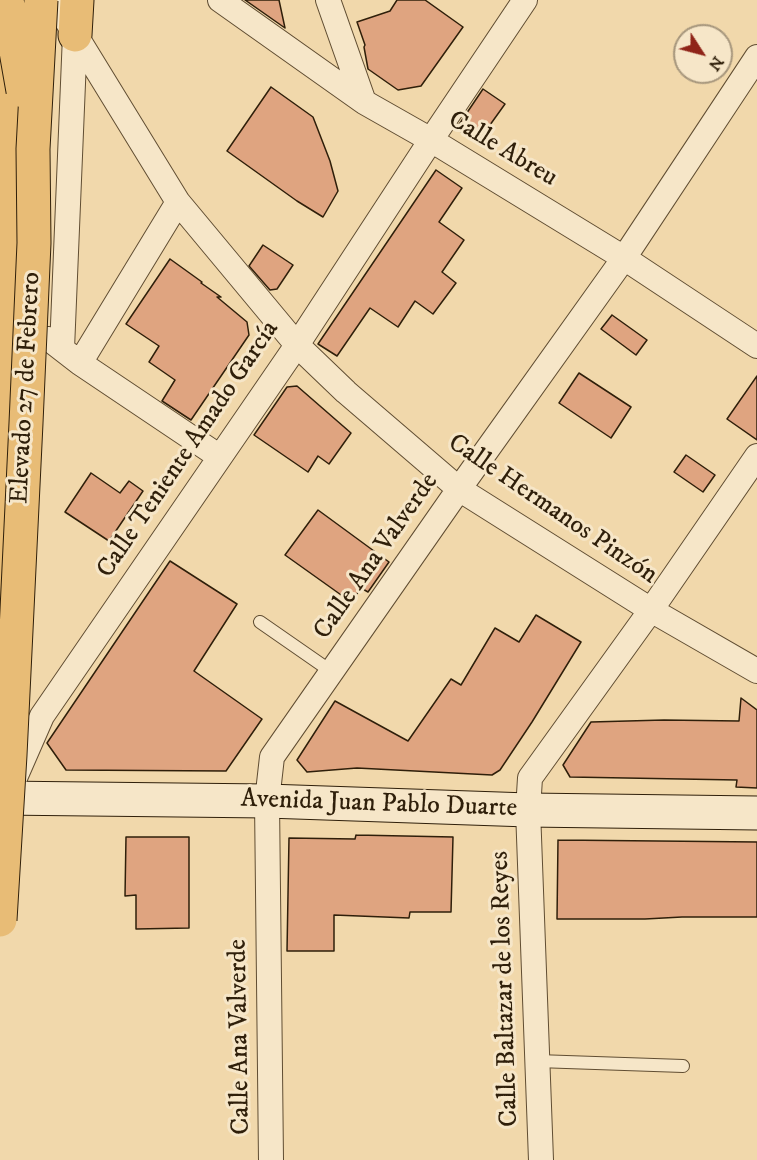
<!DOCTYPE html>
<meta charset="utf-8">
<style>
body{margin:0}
#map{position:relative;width:757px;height:1160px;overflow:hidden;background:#f1d8ab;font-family:"IM FELL DW Pica",serif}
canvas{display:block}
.north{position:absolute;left:673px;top:24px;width:60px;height:60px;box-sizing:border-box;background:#f6e6c8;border:2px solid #a6967c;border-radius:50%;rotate:126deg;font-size:16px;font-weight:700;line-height:24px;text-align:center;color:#2f1f0a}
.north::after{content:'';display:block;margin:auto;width:21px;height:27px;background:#8f2418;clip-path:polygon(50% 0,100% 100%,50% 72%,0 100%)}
</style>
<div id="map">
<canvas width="757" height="1160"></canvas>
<div class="north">N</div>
</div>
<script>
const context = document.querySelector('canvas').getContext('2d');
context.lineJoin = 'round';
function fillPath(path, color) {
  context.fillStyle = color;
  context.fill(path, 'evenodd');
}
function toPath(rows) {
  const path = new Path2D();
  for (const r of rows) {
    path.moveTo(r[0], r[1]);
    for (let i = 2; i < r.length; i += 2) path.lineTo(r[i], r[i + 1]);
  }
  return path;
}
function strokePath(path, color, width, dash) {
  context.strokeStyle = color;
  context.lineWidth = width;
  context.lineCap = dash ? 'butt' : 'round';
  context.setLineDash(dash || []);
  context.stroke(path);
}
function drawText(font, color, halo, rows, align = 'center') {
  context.font = font + ' "IM FELL DW Pica",serif';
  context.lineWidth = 6;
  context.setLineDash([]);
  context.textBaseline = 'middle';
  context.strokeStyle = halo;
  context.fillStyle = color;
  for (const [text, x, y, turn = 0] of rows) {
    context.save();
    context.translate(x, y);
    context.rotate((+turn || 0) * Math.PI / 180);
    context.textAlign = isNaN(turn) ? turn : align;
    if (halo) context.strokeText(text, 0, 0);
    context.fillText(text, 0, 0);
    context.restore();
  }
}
const building = toPath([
 [245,0,279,0,285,28,245,0],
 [397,0,425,0,463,27,421,86,398,90,368,69,364,47,365,45,357,22,390,11,397,0],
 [271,87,313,117,330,161,338,191,323,217,297,201,227,151,271,87],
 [483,89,505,104,477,143,458,130,458,126,483,89],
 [436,170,462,188,439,222,464,240,442,272,456,283,433,314,415,301,398,327,370,308,337,356,318,344,436,170],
 [263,245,293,265,277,289,270,290,249,266,263,245],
 [170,259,202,282,201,283,221,297,217,297,247,322,249,335,191,420,162,401,175,380,149,362,159,346,126,324,170,259],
 [612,315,647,340,636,355,601,329,612,315],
 [579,373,631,407,611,438,559,403,579,373],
 [757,376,757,440,727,419,757,376],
 [297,386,351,433,329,464,318,456,308,472,254,435,287,387,297,386],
 [686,455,715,475,703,492,674,472,686,455],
 [91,473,120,493,129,481,143,491,109,541,65,512,91,473],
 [318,510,389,562,368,592,361,588,351,602,285,555,318,510],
 [170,561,237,604,194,671,262,719,226,771,66,770,47,743,170,561],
 [536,615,581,642,532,722,500,770,492,775,357,768,307,772,297,760,335,701,408,741,451,679,461,685,495,628,519,642,536,615],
 [741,698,757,710,757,788,736,787,737,780,570,777,563,765,591,722,664,720,739,721,741,698],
 [356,835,453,837,451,912,410,912,409,918,334,915,334,951,287,951,289,838,355,839,356,835],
 [126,837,189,837,189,928,136,929,136,895,125,896,126,837],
 [558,840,757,842,757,917,682,917,645,919,557,919,558,840]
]);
const lane = toPath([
 [260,622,332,672],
 [537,1061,683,1066]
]);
const street = toPath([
 [54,0,178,202,297,345,346,392,459,489,651,610,757,671],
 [220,0,364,102,431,140,624,258,757,346],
 [328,0,364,102],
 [49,339,80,363,220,457],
 [62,349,75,35],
 [80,363,178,202],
 [14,780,42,716,297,345,431,140,525,0],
 [271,1160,267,801,272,757,459,489,624,258,757,57],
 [541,1160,528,810,530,778,651,610,757,456]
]);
const secondary = toPath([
 [0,798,267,801,528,810,757,813]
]);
const primary = toPath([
 [0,587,14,298,13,110,15,58]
]);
const highway = toPath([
 [75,35,77,0]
]);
const highwayBridge = toPath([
 [7,0,23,91],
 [0,920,10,755,26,423,34,243,33,149,41,0]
]);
const streetNames = [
 ["Calle Abreu",502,150,31],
 ["Elevado 27 de Febrero",27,388,-87],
 ["Calle Teniente Amado García",189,450,-56],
 ["Calle Hermanos Pinzón",552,510,34],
 ["Calle Ana Valverde",377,557,-55],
 ["Avenida Juan Pablo Duarte",379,805,2],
 ["Calle Baltazar de los Reyes",506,989,-92],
 ["Calle Ana Valverde",241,1037,-91]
];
fillPath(building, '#dfa480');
strokePath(building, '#2f1f0a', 1.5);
strokePath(lane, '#604d32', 14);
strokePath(street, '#604d32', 26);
strokePath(secondary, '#2f1f0a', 35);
strokePath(primary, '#2f1f0a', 35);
strokePath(highway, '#2f1f0a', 35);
strokePath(lane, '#f6e6c8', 12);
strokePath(street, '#f6e6c8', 24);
strokePath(secondary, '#f6e6c8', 33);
strokePath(primary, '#e8bc76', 33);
strokePath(highway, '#e8bc76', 33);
strokePath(highwayBridge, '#2f1f0a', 35, []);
strokePath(highwayBridge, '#e8bc76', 33);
drawText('26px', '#2f1f0a', '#f6e6c8', streetNames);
</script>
